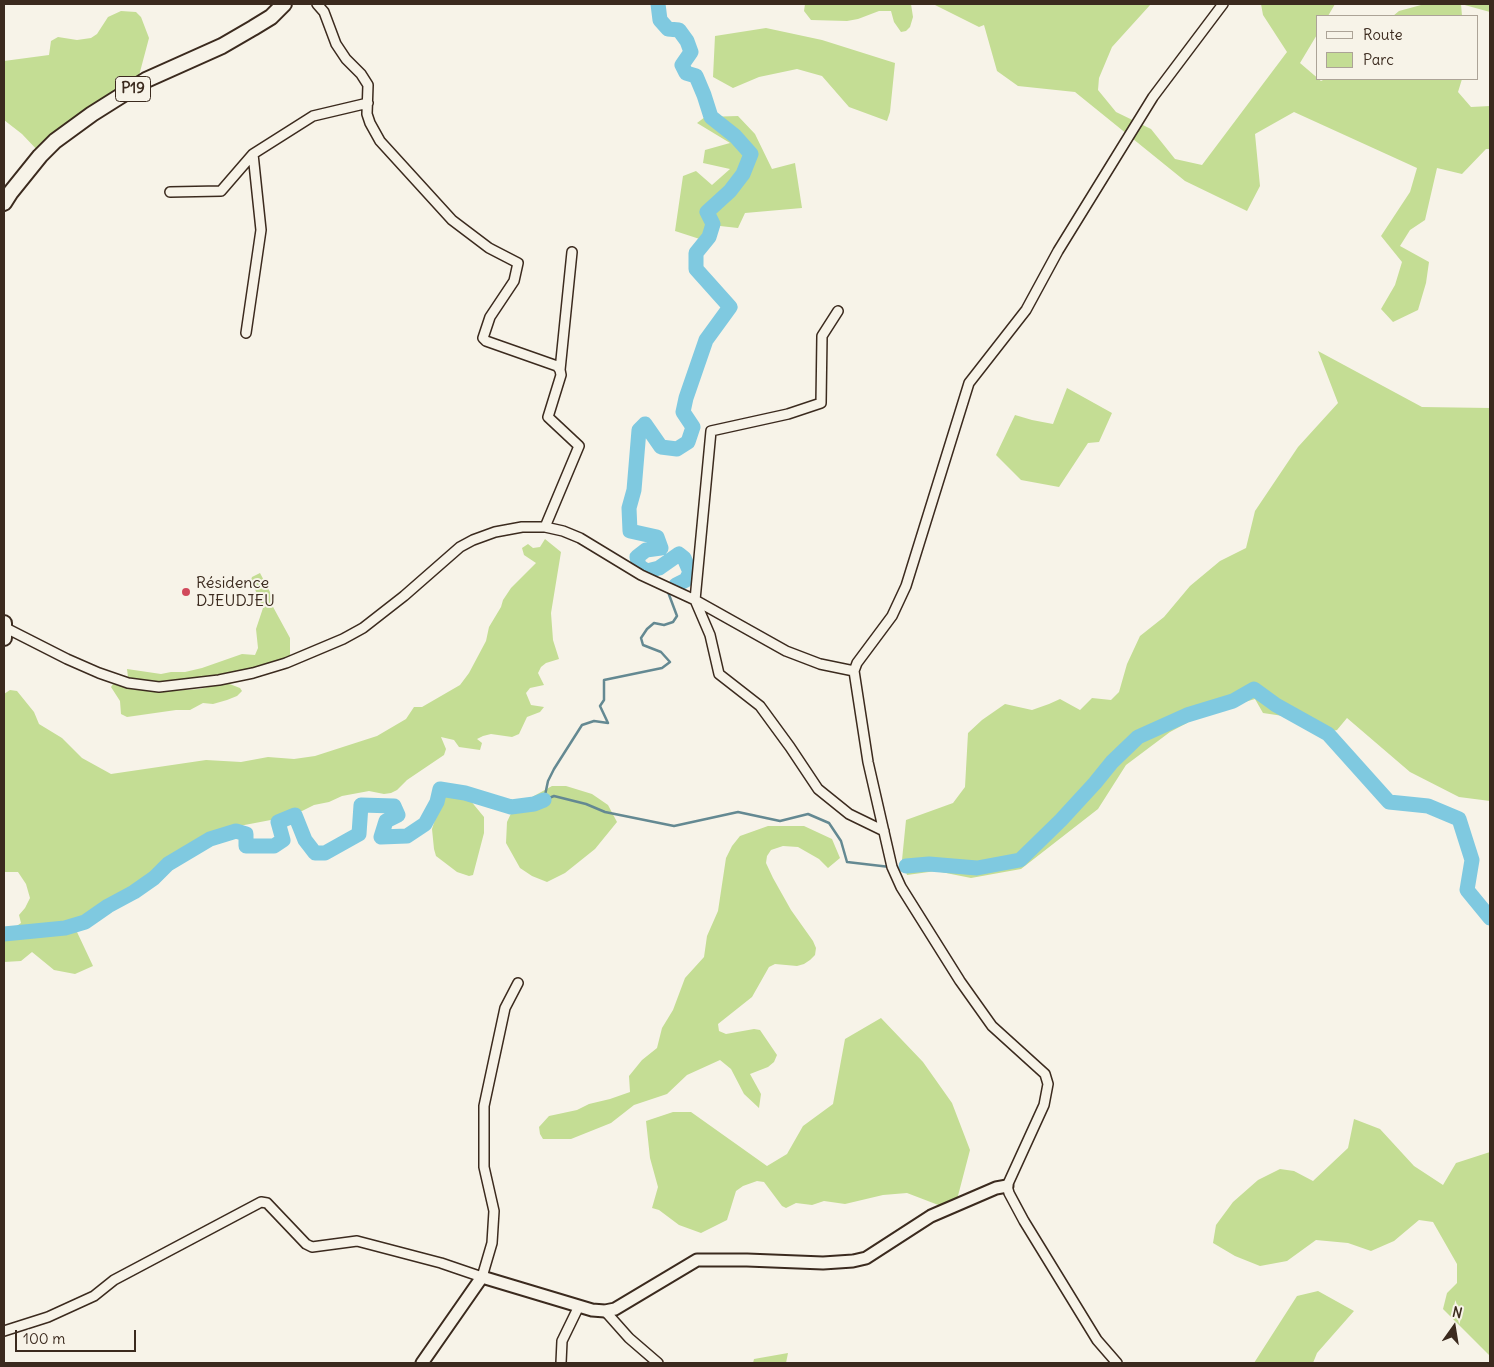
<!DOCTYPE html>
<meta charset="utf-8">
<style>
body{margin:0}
#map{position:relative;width:1494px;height:1367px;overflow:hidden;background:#f7f3e8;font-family:Delius,sans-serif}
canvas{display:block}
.frame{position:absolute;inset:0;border:5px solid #3b2a1e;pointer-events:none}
.legend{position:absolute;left:1316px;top:15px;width:162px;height:65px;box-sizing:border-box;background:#f7f3e8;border:1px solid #aca397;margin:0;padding:6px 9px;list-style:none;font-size:15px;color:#3b2a1e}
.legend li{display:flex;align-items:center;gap:10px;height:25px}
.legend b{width:25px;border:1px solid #aca397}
.north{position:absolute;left:1429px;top:1302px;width:50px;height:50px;-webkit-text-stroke:4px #f7f3e8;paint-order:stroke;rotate:13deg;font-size:14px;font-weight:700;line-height:20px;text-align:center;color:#3b2a1e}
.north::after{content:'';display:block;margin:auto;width:18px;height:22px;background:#3b2a1e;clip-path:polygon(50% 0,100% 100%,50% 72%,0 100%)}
.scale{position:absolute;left:15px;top:1330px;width:121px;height:22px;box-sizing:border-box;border:2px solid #3b2a1e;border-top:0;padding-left:6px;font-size:15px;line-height:18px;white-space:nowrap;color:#3b2a1e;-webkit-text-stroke:4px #f7f3e8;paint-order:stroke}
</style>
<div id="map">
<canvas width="1494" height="1367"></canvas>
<div class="frame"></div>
<ul class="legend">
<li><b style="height:6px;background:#f7f3e8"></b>Route</li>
<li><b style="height:14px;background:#c4dd94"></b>Parc</li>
</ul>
<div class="north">N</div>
<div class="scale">100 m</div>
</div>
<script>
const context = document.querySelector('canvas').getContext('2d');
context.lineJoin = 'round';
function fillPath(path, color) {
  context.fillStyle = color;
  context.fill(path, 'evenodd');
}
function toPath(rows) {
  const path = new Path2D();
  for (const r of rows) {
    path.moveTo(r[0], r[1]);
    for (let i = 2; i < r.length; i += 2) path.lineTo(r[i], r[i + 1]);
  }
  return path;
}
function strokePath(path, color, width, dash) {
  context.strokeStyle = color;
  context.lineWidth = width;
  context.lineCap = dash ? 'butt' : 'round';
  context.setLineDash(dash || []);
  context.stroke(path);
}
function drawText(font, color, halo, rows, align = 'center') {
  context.font = font + ' Delius,sans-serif';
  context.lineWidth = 4;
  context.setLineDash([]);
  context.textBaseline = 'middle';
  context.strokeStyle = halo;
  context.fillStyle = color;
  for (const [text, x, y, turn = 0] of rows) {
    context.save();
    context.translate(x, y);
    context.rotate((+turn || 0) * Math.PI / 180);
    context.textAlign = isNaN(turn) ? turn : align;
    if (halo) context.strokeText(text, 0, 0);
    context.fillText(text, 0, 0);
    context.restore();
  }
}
const green = toPath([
 [805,4,911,4,913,17,910,27,906,31,901,32,894,22,891,11,879,11,858,19,847,21,811,20,804,11],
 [933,4,1151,4,1112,47,1099,78,1098,90,1116,112,1151,129,1175,159,1202,165,1287,52,1263,15,1261,4,1335,4,1328,16,1318,16,1318,33,1300,63,1321,81,1325,79,1462,79,1458,92,1471,107,1490,106,1490,149,1486,149,1462,174,1437,168,1425,220,1410,230,1400,246,1429,262,1426,283,1418,310,1393,322,1381,309,1395,285,1402,262,1381,236,1410,192,1417,168,1294,112,1255,134,1260,186,1247,211,1185,181,1075,92,1018,86,997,71,984,25,979,27],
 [1460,4,1490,4,1490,12,1461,4,1462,16,1393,16,1399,11,1421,5],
 [121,11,136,12,141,17,149,38,136,87,40,153,22,134,4,120,4,61,49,55,51,41,58,37,77,40,91,38,97,34,108,17],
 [766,28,822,40,895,63,890,112,887,121,849,107,822,76,797,69,759,77,733,88,713,77,715,36],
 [738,116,755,134,772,169,795,163,802,208,745,213,738,228,720,226,712,243,675,231,683,176,696,171,712,185,730,169,703,163,705,150,730,143,697,123,705,117],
 [1318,351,1422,407,1490,408,1490,801,1459,797,1410,772,1347,718,1337,730,1317,735,1283,716,1263,713,1255,699,1204,714,1170,732,1126,765,1098,809,1021,869,971,878,936,871,907,875,902,860,906,820,953,803,965,787,968,733,982,720,1005,704,1032,710,1049,704,1060,699,1080,710,1092,698,1111,700,1119,692,1127,664,1140,636,1164,617,1190,586,1220,561,1246,548,1255,511,1298,447,1338,403],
 [1067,388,1112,413,1099,442,1088,443,1059,487,1021,480,996,455,1015,415,1032,420,1053,424],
 [545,539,561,552,551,613,553,640,559,659,546,663,541,667,538,673,544,685,530,688,526,693,531,705,544,707,540,712,527,717,519,734,512,737,491,734,483,736,477,739,482,743,480,750,459,747,454,740,441,737,446,749,444,755,407,780,397,790,391,793,384,794,369,791,342,796,329,802,314,805,302,811,276,819,234,827,194,843,140,883,81,920,77,932,93,966,75,974,54,970,32,952,21,961,4,962,4,930,15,927,21,923,19,915,25,908,30,898,26,884,18,872,4,872,4,694,10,690,17,691,34,712,39,724,62,738,82,758,111,774,206,760,241,762,268,757,294,759,315,756,377,736,406,719,414,707,422,707,460,685,469,673,486,641,489,627,501,607,503,600,511,588,536,563,524,555,522,548,528,544,533,548,540,547],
 [260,573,270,592,272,605,290,638,290,658,254,669,230,675,160,684,134,680,128,677,127,669,161,674,171,672,185,672,202,668,242,654,255,655,258,648,256,629,263,608,251,580,252,577],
 [227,683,240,688,242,691,237,696,227,700,213,704,203,703,190,710,176,710,127,717,121,714,120,701,111,687,113,684,132,689,157,692,199,689],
 [552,786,566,786,592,794,608,805,617,822,595,849,565,873,547,882,532,876,520,868,506,843,507,822,514,807],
 [448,794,470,800,484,817,484,833,473,875,469,876,457,872,436,856,434,849,432,829,442,798],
 [768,826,804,826,832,839,840,858,828,868,819,859,798,847,783,846,771,850,767,856,766,863,773,878,791,910,813,941,816,948,815,955,810,960,804,964,797,966,775,964,769,967,752,997,718,1024,719,1031,726,1034,754,1029,760,1030,777,1055,774,1062,768,1067,750,1074,761,1094,759,1108,744,1094,731,1069,720,1060,687,1075,667,1094,634,1105,611,1123,571,1139,543,1139,540,1134,539,1127,549,1116,577,1110,589,1104,610,1099,630,1092,629,1076,642,1060,657,1048,662,1028,673,1010,685,978,704,957,707,936,718,911,726,858,732,846,740,836],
 [881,1018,923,1062,952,1103,970,1150,954,1211,907,1193,883,1195,845,1204,824,1201,812,1205,796,1203,786,1208,782,1206,764,1182,757,1181,743,1186,736,1191,727,1220,701,1233,679,1225,659,1210,652,1208,658,1187,650,1158,646,1121,673,1112,691,1112,767,1166,787,1154,803,1126,833,1104,845,1039],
 [1354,1119,1380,1129,1414,1166,1443,1185,1456,1163,1490,1152,1490,1356,1443,1309,1447,1293,1457,1283,1457,1264,1433,1222,1419,1220,1394,1241,1371,1251,1348,1243,1316,1240,1287,1261,1260,1266,1235,1256,1213,1243,1216,1225,1233,1202,1258,1180,1280,1169,1294,1171,1313,1181,1348,1148],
 [1318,1291,1354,1311,1317,1353,1313,1363,1254,1363,1297,1296],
 [788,1353,786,1363,753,1363,754,1359]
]);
const stream = toPath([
 [544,800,554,796,586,804,605,812,674,826,738,812,780,821,808,814,829,823,841,841,847,862,890,867],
 [544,800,548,781,554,769,582,725,594,721,608,723,600,706,604,700,604,680,662,668,670,662,661,652,643,645,641,638,647,629,654,623,664,625,673,622,677,616,668,592]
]);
const river = toPath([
 [658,4,660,20,668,29,679,30,687,41,691,52,682,65,686,73,696,76,704,95,711,117,735,136,751,154,743,174,730,191,707,212,713,224,709,237,696,253,696,269,730,307,706,340,686,398,683,412,693,427,688,442,677,449,661,447,645,424,639,430,634,490,629,508,630,531,657,537,661,548,646,550,637,557,639,566,647,571,659,568,679,554,684,558,690,572,686,580,676,585],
 [906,866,929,864,977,868,1020,860,1061,820,1095,783,1112,762,1138,737,1187,715,1233,701,1254,689,1276,705,1328,734,1389,802,1428,806,1459,819,1472,860,1467,890,1490,918],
 [4,934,65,928,85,922,108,906,134,892,154,878,168,864,210,839,236,831,246,834,246,846,274,846,283,840,278,822,295,815,305,840,315,853,325,853,359,834,361,805,394,806,398,815,386,821,381,837,407,836,425,824,437,802,440,789,465,793,511,807,534,804,544,800]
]);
const street = toPath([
 [317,4,324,12,336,44,346,59,361,74,368,85,367,114,370,123,380,141,452,220,489,248,518,263,514,281,490,317,483,338,486,341,557,366,560,370,561,375,548,417,579,446,545,527],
 [170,192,221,191,253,154,313,116,368,103],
 [838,311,822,336,821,403,788,414,711,431,695,600,710,635,719,674,760,706,790,747,818,789,849,814,884,831],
 [246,333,261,230,253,154],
 [560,370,572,252],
 [4,627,67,659,99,673,128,683,159,687,219,680,253,673,286,663,343,639,363,628,404,596,460,547,473,540,495,532,522,527,545,527,563,531,580,538,641,575,695,600,786,651,820,664,854,671],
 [605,1311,629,1338,658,1363],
 [4,1331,48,1317,94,1296,114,1280,261,1202,267,1203,306,1244,312,1247,357,1241,441,1263,482,1277,492,1243,494,1211,484,1167,484,1106,505,1008,518,983],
 [561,1363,562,1341,579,1306],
 [1117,1363,1097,1340,1024,1221,1009,1193,1007,1186,1044,1105,1048,1084,1045,1074,992,1026,960,981,901,887,892,867,868,762,854,671,857,663,892,616,906,586,969,383,1026,310,1058,251,1153,97,1223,4]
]);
const secondary = toPath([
 [422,1363,482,1277,592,1310,605,1311,615,1309,697,1260,747,1260,823,1263,853,1261,866,1258,931,1216,996,1188,1007,1186]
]);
const primary = toPath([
 [4,203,11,192,40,156,55,141,92,114,146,80,222,46,253,28,271,17,284,4],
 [4,623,4,638]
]);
const markers = [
 [186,592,5,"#d1495b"]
];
const shields = [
 [133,89,35]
];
const shieldNames = [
 ["P19",133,89]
];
const poiNames = [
 ["Résidence",196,583],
 ["DJEUDJEU",196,601]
];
fillPath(green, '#c4dd94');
strokePath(stream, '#648992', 2.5);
strokePath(river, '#7fc9e0', 15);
strokePath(street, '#3b2a1e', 12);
strokePath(secondary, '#3b2a1e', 15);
strokePath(primary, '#3b2a1e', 18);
strokePath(street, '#f7f3e8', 9);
strokePath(secondary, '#f7f3e8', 11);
strokePath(primary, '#f7f3e8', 14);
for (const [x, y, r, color] of markers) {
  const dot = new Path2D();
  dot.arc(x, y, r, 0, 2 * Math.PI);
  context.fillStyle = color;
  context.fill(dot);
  strokePath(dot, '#f7f3e8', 2);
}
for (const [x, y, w] of shields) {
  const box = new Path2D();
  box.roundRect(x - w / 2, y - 12.5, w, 25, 4);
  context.fillStyle = '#f7f3e8';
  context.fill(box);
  strokePath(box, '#3b2a1e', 1);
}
drawText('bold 15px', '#3b2a1e', null, shieldNames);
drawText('16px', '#3b2a1e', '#f7f3e8', poiNames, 'left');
</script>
